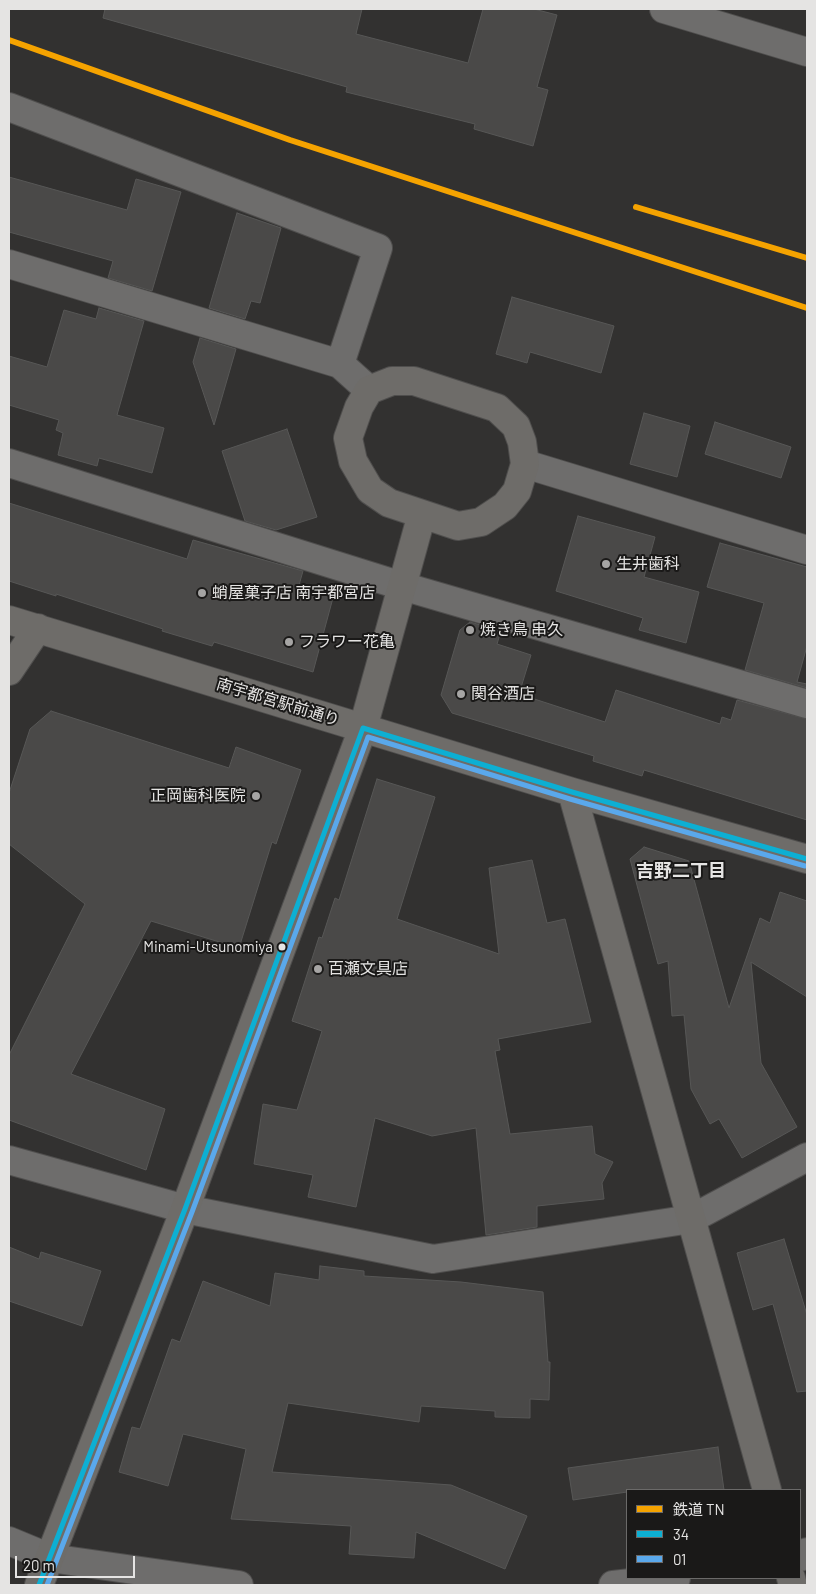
<!DOCTYPE html>
<meta charset="utf-8">
<style>
body{margin:0}
#map{position:relative;width:816px;height:1594px;overflow:hidden;background:#323130;font-family:Barlow,"Noto Sans JP",sans-serif}
canvas{display:block}
.frame{position:absolute;inset:0;border:10px solid #e5e4e3;pointer-events:none}
.legend{position:absolute;left:626px;top:1489px;width:175px;height:90px;box-sizing:border-box;background:#1a1918;border:1px solid #6b6a69;margin:0;padding:6px 9px;list-style:none;font-size:15px;color:#e5e4e3}
.legend li{display:flex;align-items:center;gap:10px;height:25px}
.legend b{width:25px;border:1px solid #6b6a69}
.scale{position:absolute;left:15px;top:1556px;width:120px;height:22px;box-sizing:border-box;border:2px solid #e5e4e3;border-top:0;padding-left:6px;font-size:15px;line-height:18px;white-space:nowrap;color:#e5e4e3;-webkit-text-stroke:4px #1a1918;paint-order:stroke}
</style>
<div id="map">
<canvas width="816" height="1594"></canvas>
<div class="frame"></div>
<ul class="legend">
<li><b style="height:6px;background:#f5a300"></b>鉄道 TN</li>
<li><b style="height:6px;background:#0dafd3"></b>34</li>
<li><b style="height:6px;background:#5aa8eb"></b>01</li>
</ul>
<div class="scale">20 m</div>
</div>
<script>
const context = document.querySelector('canvas').getContext('2d');
context.lineJoin = 'round';
function fillPath(path, color) {
  context.fillStyle = color;
  context.fill(path, 'evenodd');
}
function toPath(rows) {
  const path = new Path2D();
  for (const r of rows) {
    path.moveTo(r[0], r[1]);
    for (let i = 2; i < r.length; i += 2) path.lineTo(r[i], r[i + 1]);
  }
  return path;
}
function strokePath(path, color, width, dash) {
  context.strokeStyle = color;
  context.lineWidth = width;
  context.lineCap = dash ? 'butt' : 'round';
  context.setLineDash(dash || []);
  context.stroke(path);
}
function drawText(font, color, halo, rows, align = 'center') {
  context.font = font + ' Barlow,"Noto Sans JP",sans-serif';
  context.lineWidth = 4;
  context.setLineDash([]);
  context.textBaseline = 'middle';
  context.strokeStyle = halo;
  context.fillStyle = color;
  for (const [text, x, y, turn = 0] of rows) {
    context.save();
    context.translate(x, y);
    context.rotate((+turn || 0) * Math.PI / 180);
    context.textAlign = isNaN(turn) ? turn : align;
    if (halo) context.strokeText(text, 0, 0);
    context.fillText(text, 0, 0);
    context.restore();
  }
}
const building = toPath([
 [105,9,362,9,356,34,468,63,483,9,534,9,557,15,537,87,548,90,533,146,474,129,475,124,346,92,347,87,103,18,105,9],
 [9,177,127,210,136,179,181,192,152,291,108,278,113,261,9,232,9,177],
 [237,213,281,228,260,303,251,301,245,319,209,308,237,213],
 [512,297,614,326,601,373,530,352,527,363,496,354,512,297],
 [99,308,144,321,117,415,164,428,152,473,99,458,97,466,58,455,63,433,56,430,59,420,9,405,9,356,47,367,64,310,96,319,99,308],
 [200,338,236,349,214,425,193,362,200,338],
 [644,413,690,426,677,477,630,464,644,413],
 [715,422,791,447,781,478,705,454,715,422],
 [287,429,317,517,276,530,245,521,222,451,287,429],
 [9,503,187,559,193,540,303,571,299,585,334,594,313,672,214,642,212,646,162,631,163,629,56,594,56,596,9,581,9,503],
 [578,516,655,537,644,577,699,592,686,643,639,630,643,618,556,591,578,516],
 [720,543,807,567,807,646,797,682,807,684,807,688,745,670,764,603,707,587,720,543],
 [470,622,501,631,497,644,531,655,519,694,605,722,616,690,720,724,722,717,731,720,737,700,807,719,807,820,644,770,642,776,593,761,594,756,452,713,441,695,460,630,470,622],
 [51,711,229,768,236,747,301,770,276,844,272,842,239,948,151,921,71,1074,165,1109,146,1170,9,1120,9,1055,85,904,9,844,9,793,30,729,51,711],
 [377,779,435,797,397,919,499,954,489,868,532,860,547,923,565,919,591,1022,498,1039,500,1050,495,1051,510,1134,592,1126,595,1154,613,1162,602,1183,604,1199,537,1206,537,1227,486,1235,476,1128,432,1136,375,1118,356,1207,308,1197,313,1175,254,1164,263,1104,297,1110,322,1031,292,1021,319,937,322,938,335,898,339,900,377,779],
 [644,847,689,861,729,1008,760,918,770,923,780,892,807,901,807,997,751,962,761,1063,797,1127,742,1158,719,1119,710,1124,691,1089,684,1015,672,1016,668,961,658,964,630,859,644,847],
 [784,1239,807,1315,807,1391,797,1392,773,1304,753,1310,737,1253,784,1239],
 [9,1247,39,1259,41,1252,101,1271,82,1326,9,1301,9,1247],
 [320,1266,364,1271,364,1276,461,1282,543,1292,548,1362,550,1362,549,1400,530,1399,530,1418,495,1417,495,1411,421,1406,419,1422,288,1403,272,1472,451,1485,527,1516,505,1569,416,1532,414,1558,349,1554,351,1526,231,1519,246,1449,183,1434,168,1486,119,1472,132,1427,140,1429,172,1339,180,1342,203,1281,270,1306,275,1273,319,1280,320,1266],
 [718,1447,724,1490,627,1490,627,1492,573,1500,568,1468,718,1447]
]);
const street = toPath([
 [664,9,807,52],
 [9,107,378,248,340,364,369,390],
 [9,264,340,364],
 [9,463,402,586,807,704],
 [525,464,807,550],
 [9,1160,185,1209,433,1259,691,1219,807,1157],
 [9,1541,50,1558,239,1585],
 [800,1557,807,1552],
 [613,1585,676,1578]
]);
const secondary = toPath([
 [392,381,414,381,497,408,516,426,522,442,525,464,517,491,505,506,481,522,458,526,389,503,370,490,353,461,348,438,359,407,369,390,392,381],
 [9,620,572,792,807,859],
 [9,671,38,628],
 [572,792,767,1490],
 [791,1578,793,1585],
 [39,1585,185,1209,363,728,422,514]
]);
const bus1 = toPath([
 [39,1585,185,1209,363,728,572,792,807,859]
]);
const bus2 = toPath([
 [47,1585,192,1212,368,737,570,799,805,866]
]);
const rail1 = toPath([
 [9,40,290,140,807,308],
 [636,207,807,258]
]);
const markers = [
 [606,564,5,"#a6a5a4"],
 [202,593,5,"#a6a5a4"],
 [470,630,5,"#a6a5a4"],
 [289,642,5,"#a6a5a4"],
 [461,694,5,"#a6a5a4"],
 [256,796,5,"#a6a5a4"],
 [282,947,4.5,"#e5e4e3"],
 [318,969,5,"#a6a5a4"]
];
const busNames = [
 ["Minami-Utsunomiya",273,947]
];
const poiNames = [
 ["生井歯科",616,564],
 ["蛸屋菓子店 南宇都宮店",212,593],
 ["焼き鳥 串久",480,630],
 ["フラワー花亀",299,642],
 ["関谷酒店",471,694],
 ["正岡歯科医院",246,796,"right"],
 ["百瀬文具店",328,969]
];
const streetNames = [
 ["南宇都宮駅前通り",278,702,17]
];
const neighbourhoodNames = [
 ["吉野二丁目",681,871]
];
fillPath(building, '#4a4948');
strokePath(building, '#575756', 1);
strokePath(street, '#4f4e4d', 30);
strokePath(secondary, '#4f4e4d', 30);
strokePath(street, '#6e6d6c', 28);
strokePath(secondary, '#6e6c69', 28);
strokePath(bus1, '#0dafd3', 5);
strokePath(bus2, '#5aa8eb', 5);
strokePath(rail1, '#f5a300', 6);
for (const [x, y, r, color] of markers) {
  const dot = new Path2D();
  dot.arc(x, y, r, 0, 2 * Math.PI);
  context.fillStyle = color;
  context.fill(dot);
  strokePath(dot, '#1a1918', 2);
}
drawText('15px', '#e5e4e3', '#1a1918', busNames, 'right');
drawText('16px', '#e5e4e3', '#1a1918', poiNames, 'left');
drawText('16px', '#e5e4e3', '#1a1918', streetNames);
drawText('bold 18px', '#e5e4e3', '#1a1918', neighbourhoodNames);
</script>
